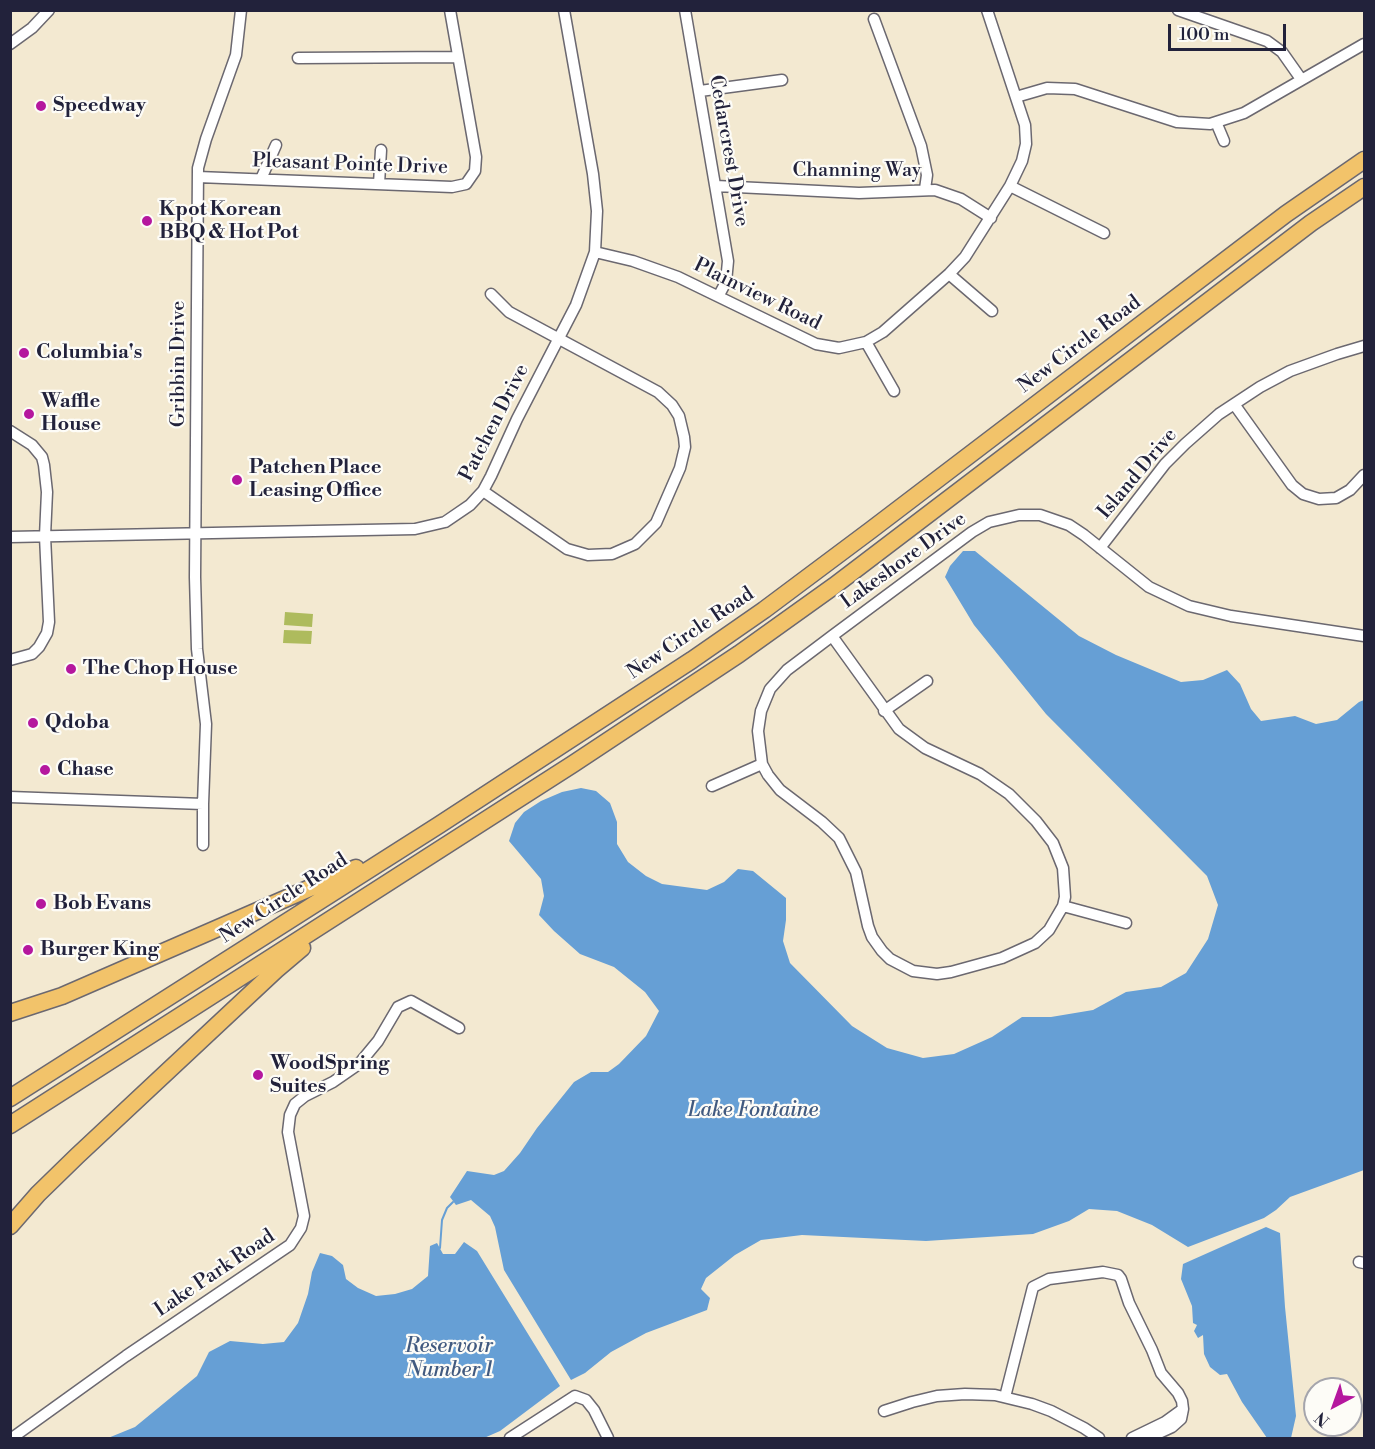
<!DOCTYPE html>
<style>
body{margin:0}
#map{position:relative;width:1375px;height:1449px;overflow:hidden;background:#f3e9d1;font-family:"Libre Bodoni",serif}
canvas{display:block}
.frame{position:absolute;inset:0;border:12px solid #22223b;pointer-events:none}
.north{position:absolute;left:1303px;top:1377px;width:60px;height:60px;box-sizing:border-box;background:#fdfcf7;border:2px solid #a5a5ac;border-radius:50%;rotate:221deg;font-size:16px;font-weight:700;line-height:24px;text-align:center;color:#22223b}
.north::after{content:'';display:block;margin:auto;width:21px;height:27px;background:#b5179e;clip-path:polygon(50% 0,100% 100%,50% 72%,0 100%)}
.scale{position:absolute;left:1168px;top:24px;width:118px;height:27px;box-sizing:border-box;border:3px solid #22223b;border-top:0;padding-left:8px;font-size:18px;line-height:21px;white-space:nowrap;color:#22223b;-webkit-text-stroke:4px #fdfcf7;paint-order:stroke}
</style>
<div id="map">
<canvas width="1375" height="1449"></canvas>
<div class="frame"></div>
<div class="north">N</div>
<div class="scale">100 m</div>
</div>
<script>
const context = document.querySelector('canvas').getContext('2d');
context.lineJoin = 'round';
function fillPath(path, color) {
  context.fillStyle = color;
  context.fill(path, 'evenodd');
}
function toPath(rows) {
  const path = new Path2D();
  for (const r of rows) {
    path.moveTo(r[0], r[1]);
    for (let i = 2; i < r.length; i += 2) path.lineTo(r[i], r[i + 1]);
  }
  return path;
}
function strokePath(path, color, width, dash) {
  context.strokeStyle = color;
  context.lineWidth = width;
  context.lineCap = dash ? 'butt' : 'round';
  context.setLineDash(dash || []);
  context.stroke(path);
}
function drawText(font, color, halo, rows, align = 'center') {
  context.font = font + ' "Libre Bodoni",serif';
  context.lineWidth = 4.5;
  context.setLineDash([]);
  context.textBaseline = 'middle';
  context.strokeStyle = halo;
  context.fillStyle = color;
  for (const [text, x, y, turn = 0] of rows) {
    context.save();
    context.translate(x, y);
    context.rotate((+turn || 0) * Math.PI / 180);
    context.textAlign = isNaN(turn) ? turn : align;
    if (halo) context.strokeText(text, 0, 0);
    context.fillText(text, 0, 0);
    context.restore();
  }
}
const green = toPath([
 [285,612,313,614,312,627,284,625],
 [284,630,312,631,311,644,283,643]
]);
const water = toPath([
 [963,551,975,551,1079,636,1116,655,1181,682,1203,680,1227,670,1240,684,1251,709,1261,721,1295,716,1316,724,1337,720,1359,702,1364,700,1364,1170,1290,1197,1276,1210,1264,1218,1188,1247,1152,1225,1117,1211,1089,1209,1069,1221,1033,1234,926,1241,802,1235,761,1240,735,1255,706,1278,701,1289,710,1298,707,1310,646,1333,611,1352,585,1373,571,1380,504,1270,495,1227,490,1216,471,1200,456,1205,450,1197,467,1171,494,1175,504,1171,520,1153,537,1128,574,1082,591,1072,608,1072,619,1064,646,1036,659,1011,645,992,614,967,580,954,554,931,539,915,544,896,541,879,509,841,515,823,524,812,541,801,562,792,581,788,596,791,610,803,617,822,617,844,628,862,646,876,662,884,707,890,724,882,738,869,753,871,786,898,786,920,783,941,790,963,852,1026,887,1048,923,1058,954,1054,992,1037,1022,1017,1051,1017,1093,1010,1126,992,1161,987,1186,973,1208,939,1218,905,1207,876,1046,714,974,625,945,577,950,566],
 [1266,1227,1280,1233,1285,1307,1296,1416,1291,1438,1267,1438,1242,1402,1227,1374,1220,1375,1210,1367,1204,1354,1203,1335,1198,1338,1194,1331,1197,1325,1193,1323,1192,1306,1181,1279,1183,1264],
 [464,1242,477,1251,560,1386,500,1431,484,1438,108,1438,135,1427,197,1376,209,1352,230,1341,263,1344,284,1342,298,1323,308,1294,312,1272,320,1253,332,1256,343,1265,346,1279,358,1288,376,1296,395,1294,412,1289,428,1276,430,1246,437,1243,443,1254,455,1254]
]);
const stream = toPath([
 [440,1248,442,1220,447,1208,453,1202]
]);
const minor = toPath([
 [685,10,728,261,726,282,719,295],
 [1178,10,1267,41,1282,52,1301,79],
 [874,19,921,146,927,175,925,189],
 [10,44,32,28,49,10],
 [298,58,457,57],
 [700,91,782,80],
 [1016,97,1047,88,1075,89,1177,122,1210,124,1244,113,1364,44],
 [1216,122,1224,141],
 [198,177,452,187,466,184,475,171,476,157,450,10],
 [261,179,276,145],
 [379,184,381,150],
 [716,186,859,193,935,190,961,199,991,218],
 [1010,186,1104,233],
 [595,252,633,261,678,277,816,344,839,348,866,342,883,332,949,274,965,257,1010,186,1022,161,1026,144,1025,125,987,10],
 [949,274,992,311],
 [866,342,894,391],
 [1234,404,1292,485,1303,494,1319,499,1336,498,1350,490,1364,475],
 [10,431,32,445,42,457,44,465,47,492,45,536,49,622,47,633,39,647,32,654,10,660],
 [483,491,567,549,588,555,612,554,635,544,656,523,680,468,685,447,684,437,679,416,672,405,658,392,509,312,491,294],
 [10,537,415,529,445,522,470,505,483,491,491,476,517,419,576,305,595,252,597,211,593,174,564,10],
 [1100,548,1165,464,1185,444,1219,414,1260,387,1290,371,1337,354,1364,346],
 [832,636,899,729,925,748,980,774,1009,794,1036,821,1053,843,1063,868,1065,897,1063,906,1049,930,1035,943,1002,958,951,972,937,974,913,971,890,959,882,951,872,937,868,926,856,872,839,838,822,822,780,790,768,775,762,764,758,731,761,711,770,689,787,670,832,636,972,532,989,522,1019,515,1040,515,1069,525,1084,535,1149,587,1189,606,1231,616,1364,636],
 [884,711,927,681],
 [712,786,762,764],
 [10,797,203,804,203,845],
 [203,804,206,724,197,649,195,577,198,168,206,139,236,55,241,10],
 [1063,906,1126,923],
 [1359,1262,1364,1263],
 [1005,1397,1033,1287,1049,1279,1103,1272,1118,1275,1121,1279,1129,1303,1152,1350,1161,1373,1178,1393,1182,1401,1183,1409,1181,1419,1172,1427,1148,1438],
 [884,1411,912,1402,937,1396,965,1394,995,1395,1032,1404,1051,1411,1084,1428,1099,1438],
 [12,1438,126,1356,290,1245,301,1228,304,1216,288,1132,290,1115,295,1104,305,1096,333,1082,359,1064,378,1041,398,1007,411,1001,459,1028],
 [510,1438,575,1396,586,1400,594,1410,608,1438],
 [1132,1438,1165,1422,1183,1409]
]);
const highway = toPath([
 [10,1013,62,996,356,868],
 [10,1098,439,825,692,660,764,610,871,530,1286,214,1364,160],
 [10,1125,573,764,739,654,834,586,1311,223,1364,187],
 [10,1226,38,1194,77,1156,276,970,302,948]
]);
const markers = [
 [41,106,6,"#b5179e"],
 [147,221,6,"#b5179e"],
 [24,353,6,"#b5179e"],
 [29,414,6,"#b5179e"],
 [237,480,6,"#b5179e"],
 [71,669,6,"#b5179e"],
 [33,723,6,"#b5179e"],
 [45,770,6,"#b5179e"],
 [41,904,6,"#b5179e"],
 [28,950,6,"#b5179e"],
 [258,1075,6,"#b5179e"]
];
const poiNames = [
 ["Speedway",53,106],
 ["Kpot Korean",159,210],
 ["BBQ & Hot Pot",159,233],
 ["Columbia's",36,353],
 ["Waffle",41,402],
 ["House",41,425],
 ["Patchen Place",249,468],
 ["Leasing Office",249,491],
 ["The Chop House",83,669],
 ["Qdoba",45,723],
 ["Chase",57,770],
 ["Bob Evans",53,904],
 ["Burger King",40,950],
 ["WoodSpring",270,1064],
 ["Suites",270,1087]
];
const streetNames = [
 ["Cedarcrest Drive",728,151,80],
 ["Pleasant Pointe Drive",350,165,2],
 ["Channing Way",857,171],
 ["Plainview Road",757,295,26],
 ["New Circle Road",1080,345,-37],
 ["Gribbin Drive",179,364,-90],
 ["Patchen Drive",495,423,-63],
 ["Island Drive",1138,474,-50],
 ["Lakeshore Drive",904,561,-36],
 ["New Circle Road",691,634,-34],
 ["New Circle Road",284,899,-33],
 ["Lake Park Road",215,1274,-34]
];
const waterNames = [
 ["Lake Fontaine",753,1111],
 ["Reservoir",449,1347],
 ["Number 1",449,1371]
];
fillPath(green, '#aebb5d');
fillPath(water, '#669fd5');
strokePath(stream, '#669fd5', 2);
strokePath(minor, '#6b6870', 13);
strokePath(highway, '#6b6870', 19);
strokePath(minor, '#fff', 10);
strokePath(highway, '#f2c36a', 16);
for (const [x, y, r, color] of markers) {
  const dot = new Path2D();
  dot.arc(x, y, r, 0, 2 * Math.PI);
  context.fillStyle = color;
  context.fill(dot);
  strokePath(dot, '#fdfcf7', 2);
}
drawText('bold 20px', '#22223b', '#fdfcf7', poiNames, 'left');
drawText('20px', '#22223b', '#fdfcf7', streetNames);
drawText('italic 21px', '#415a80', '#fdfcf7', waterNames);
</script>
